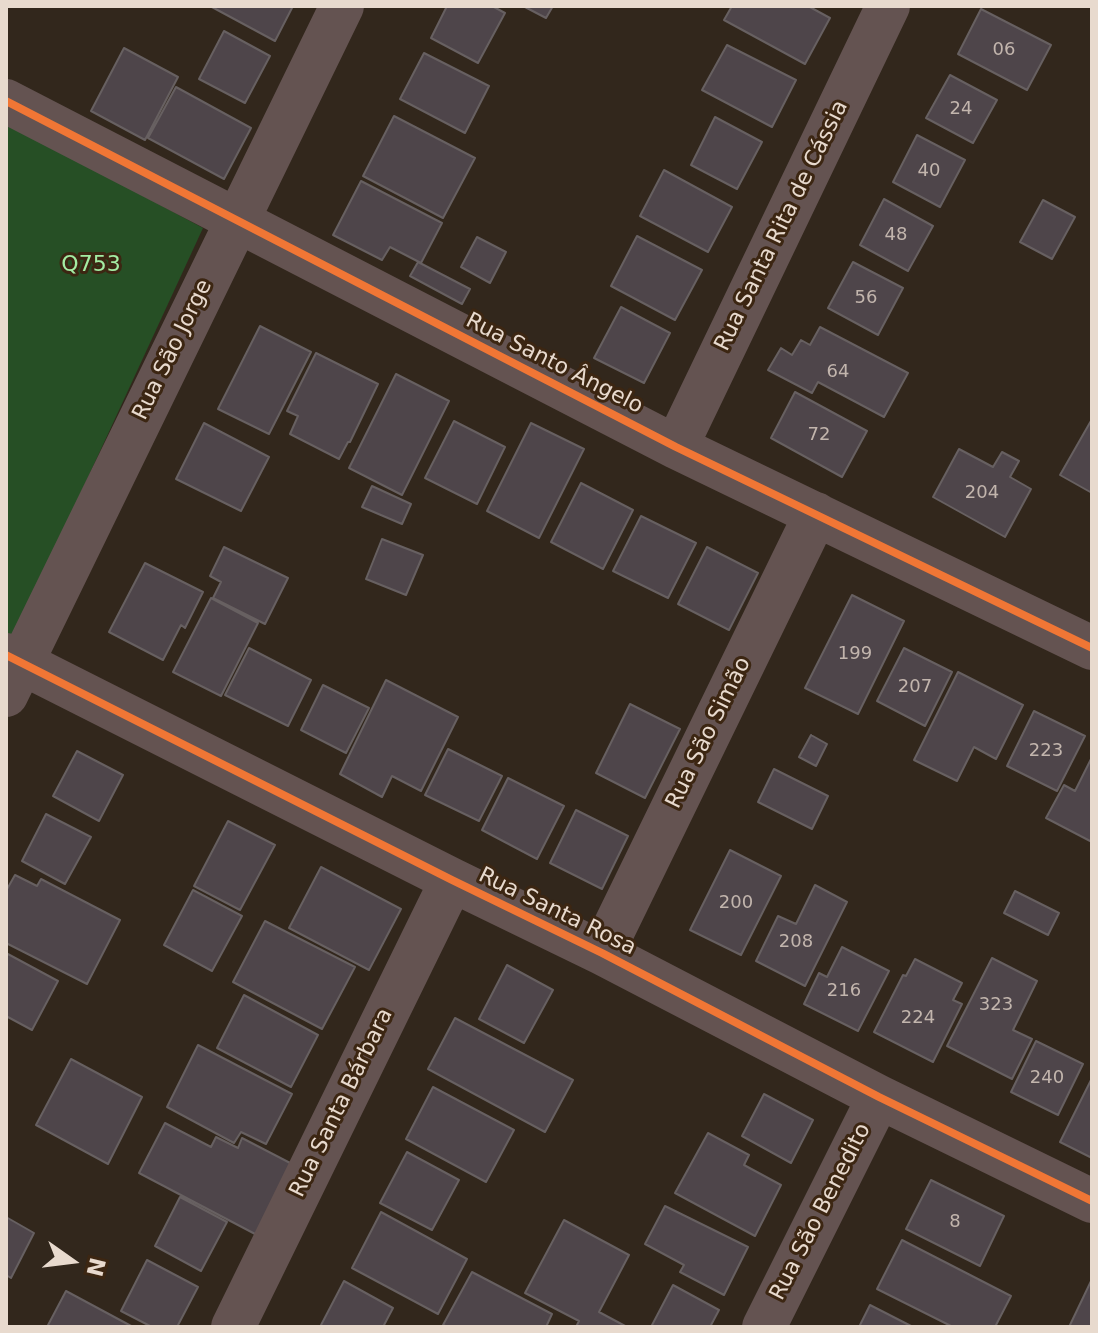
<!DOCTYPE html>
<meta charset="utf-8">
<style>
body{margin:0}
#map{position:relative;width:1098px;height:1333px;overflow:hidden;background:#32271c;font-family:"DejaVu Sans",sans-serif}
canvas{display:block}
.frame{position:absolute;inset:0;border:8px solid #e8dace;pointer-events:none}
.north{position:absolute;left:32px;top:1221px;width:80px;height:80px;-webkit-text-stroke:6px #3c2612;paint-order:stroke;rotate:104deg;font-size:22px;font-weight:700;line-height:32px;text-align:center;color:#e8dace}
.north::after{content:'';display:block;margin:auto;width:28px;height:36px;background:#e8dace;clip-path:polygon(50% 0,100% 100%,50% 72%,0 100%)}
</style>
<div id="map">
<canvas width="1098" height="1333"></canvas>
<div class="frame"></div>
<div class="north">N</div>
</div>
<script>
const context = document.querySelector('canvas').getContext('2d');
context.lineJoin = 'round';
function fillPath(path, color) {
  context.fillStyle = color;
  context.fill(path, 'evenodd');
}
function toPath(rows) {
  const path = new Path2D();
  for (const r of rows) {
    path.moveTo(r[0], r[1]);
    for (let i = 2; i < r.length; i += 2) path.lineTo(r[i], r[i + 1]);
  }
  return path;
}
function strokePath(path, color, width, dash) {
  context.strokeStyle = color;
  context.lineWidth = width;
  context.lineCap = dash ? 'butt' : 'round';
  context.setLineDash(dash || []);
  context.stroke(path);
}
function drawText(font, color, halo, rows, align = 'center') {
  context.font = font + ' "DejaVu Sans",sans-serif';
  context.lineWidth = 6;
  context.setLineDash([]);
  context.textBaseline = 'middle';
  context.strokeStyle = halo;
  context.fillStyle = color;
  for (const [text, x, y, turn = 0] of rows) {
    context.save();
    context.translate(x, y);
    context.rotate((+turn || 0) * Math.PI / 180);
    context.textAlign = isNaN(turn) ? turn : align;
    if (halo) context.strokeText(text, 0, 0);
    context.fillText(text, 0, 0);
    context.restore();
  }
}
const green = toPath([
 [6,122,203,228,12,642,6,639]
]);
const building = toPath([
 [210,6,293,6,275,41,210,6],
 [447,6,492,6,505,13,478,63,431,38,447,6],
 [523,6,553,6,546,18,523,6],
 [732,6,808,6,830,18,805,64,724,20,732,6],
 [981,9,1051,45,1027,90,958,54,981,9],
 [224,31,270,56,245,103,199,79,224,31],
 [727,45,796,80,772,127,702,90,727,45],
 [124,48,178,77,145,140,91,111,124,48],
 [424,53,489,86,465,133,400,99,424,53],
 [950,75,997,100,973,143,926,118,950,75],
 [176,87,251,128,224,179,148,138,176,87],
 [394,116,475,158,443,218,363,176,394,116],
 [715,117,762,142,737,189,691,165,715,117],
 [917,135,965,160,940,207,893,182,917,135],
 [664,170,732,207,708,252,640,216,664,170],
 [361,181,442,223,421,263,390,247,382,260,333,235,361,181],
 [884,199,933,226,908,271,860,245,884,199],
 [1043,200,1075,217,1052,259,1020,242,1043,200],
 [637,236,702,270,675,320,611,286,637,236],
 [477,237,506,252,490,283,461,267,477,237],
 [418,262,470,289,462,304,410,276,418,262],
 [853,262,903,288,878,335,828,308,853,262],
 [621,307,670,333,644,383,594,358,621,307],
 [260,326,311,352,269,434,218,409,260,326],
 [820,327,908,373,884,417,818,382,812,393,768,370,781,348,792,355,801,340,810,345,820,327],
 [316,353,378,384,350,442,348,442,339,459,290,434,298,416,287,411,316,353],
 [396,374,449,401,402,495,349,468,396,374],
 [795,392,867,431,842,477,771,438,795,392],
 [1092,419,1092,493,1060,475,1092,419],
 [454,421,505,447,477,504,425,478,454,421],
 [204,423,269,457,241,511,176,479,204,423],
 [531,423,584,449,539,538,487,511,531,423],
 [959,449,993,467,1002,452,1019,461,1010,477,1031,489,1005,537,933,497,959,449],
 [581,483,633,510,603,569,551,542,581,483],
 [372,486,411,504,402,524,362,507,372,486],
 [641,516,696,543,668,598,613,571,641,516],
 [382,539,423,555,406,595,366,579,382,539],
 [224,547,288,578,265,624,213,598,221,582,210,576,224,547],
 [707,547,758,573,729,630,678,604,707,547],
 [145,563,203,592,185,628,181,625,163,660,109,632,145,563],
 [852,595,904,621,858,714,805,688,852,595],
 [211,598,258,623,221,696,173,672,211,598],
 [249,648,311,680,288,726,225,695,249,648],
 [904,648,952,672,925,726,877,701,904,648],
 [958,672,1023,705,996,759,974,747,957,781,914,760,958,672],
 [386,680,458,717,421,791,392,776,382,797,340,774,386,680],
 [323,685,369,708,346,753,301,730,323,685],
 [630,704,680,729,645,798,596,773,630,704],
 [1034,711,1085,736,1057,791,1007,766,1034,711],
 [811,735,827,744,816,766,799,757,811,735],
 [448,749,502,776,479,821,425,795,448,749],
 [77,751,123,775,99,821,53,796,77,751],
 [1092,757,1092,842,1046,818,1064,785,1075,791,1092,757],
 [774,769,828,796,812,829,758,802,774,769],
 [508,778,564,806,537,859,482,830,508,778],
 [576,810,628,836,602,889,550,863,576,810],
 [46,814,91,837,65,884,22,861,46,814],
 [228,821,275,845,240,910,194,886,228,821],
 [730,850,781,876,741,955,690,930,730,850],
 [321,867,401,909,369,970,289,928,321,867],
 [15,875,37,886,41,879,120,920,87,984,6,943,6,891,15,875],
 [815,885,847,902,805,986,756,961,778,916,796,924,815,885],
 [193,890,242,916,212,971,164,945,193,890],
 [1015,891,1059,913,1048,935,1004,913,1015,891],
 [265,921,355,967,322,1029,233,982,265,921],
 [842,947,889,971,858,1031,804,1004,819,973,827,977,842,947],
 [6,953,58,981,32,1030,6,1016,6,953],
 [992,958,1037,981,1013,1030,1032,1039,1012,1079,947,1046,992,958],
 [915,959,962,983,953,1000,962,1004,933,1062,874,1032,903,975,906,976,915,959],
 [507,965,553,990,524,1043,479,1019,507,965],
 [244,995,318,1035,291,1087,217,1048,244,995],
 [455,1018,573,1080,545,1132,428,1069,455,1018],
 [1036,1041,1083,1064,1058,1115,1011,1092,1036,1041],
 [198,1045,292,1094,266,1144,241,1132,234,1143,167,1107,198,1045],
 [71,1059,142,1097,108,1164,36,1125,71,1059],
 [1092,1078,1092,1158,1060,1142,1092,1078],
 [433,1087,514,1130,486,1182,406,1139,433,1087],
 [764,1094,813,1120,791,1163,742,1136,764,1094],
 [165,1123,211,1147,216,1137,238,1148,242,1138,294,1165,257,1235,139,1173,165,1123],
 [708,1133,749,1155,744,1165,781,1185,755,1236,675,1193,708,1133],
 [407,1152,459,1180,432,1230,380,1203,407,1152],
 [931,1180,1004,1216,980,1266,906,1229,931,1180],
 [180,1197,227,1222,201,1271,155,1246,180,1197],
 [665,1206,748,1247,724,1295,680,1272,684,1265,645,1244,665,1206],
 [381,1212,467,1259,438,1314,352,1268,381,1212],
 [6,1217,34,1233,11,1278,6,1275,6,1217],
 [564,1220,629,1255,599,1312,627,1327,576,1327,579,1321,525,1293,564,1220],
 [902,1240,1011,1296,995,1327,953,1327,877,1289,902,1240],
 [147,1260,198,1287,177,1327,152,1327,121,1311,147,1260],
 [472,1272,552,1314,546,1327,448,1327,443,1325,472,1272],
 [1092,1279,1092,1327,1069,1327,1092,1279],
 [344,1281,393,1308,383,1327,320,1327,344,1281],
 [673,1285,719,1310,710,1327,651,1327,673,1285],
 [66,1291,133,1327,47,1327,66,1291],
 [870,1305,913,1327,859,1327,870,1305]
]);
const street = toPath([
 [6,101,676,447,1092,648],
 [676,447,888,6],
 [6,655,452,880,602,953,879,1097,1092,1201],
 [6,695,342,6],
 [602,953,816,514],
 [233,1327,452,880],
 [764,1327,879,1097]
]);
const cycleway = toPath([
 [6,101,676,447,1092,648],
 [6,655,452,880,602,953,879,1097,1092,1201]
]);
const numberNames = [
 ["06",1004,50],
 ["24",961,109],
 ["40",929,171],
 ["48",896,235],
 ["56",866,298],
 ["64",838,372],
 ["72",819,435],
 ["204",982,493],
 ["199",855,654],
 ["207",915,687],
 ["223",1046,751],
 ["200",736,903],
 ["208",796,942],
 ["216",844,991],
 ["323",996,1005],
 ["224",918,1018],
 ["240",1047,1078],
 ["8",955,1222]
];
const streetNames = [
 ["Rua Santa Rita de Cássia",782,226,-64],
 ["Rua São Jorge",173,350,-64],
 ["Rua Santo Ângelo",554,364,27],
 ["Rua São Simão",709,733,-64],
 ["Rua Santa Rosa",557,912,26],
 ["Rua Santa Bárbara",342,1103,-64],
 ["Rua São Benedito",821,1212,-63]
];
const parkNames = [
 ["Q753",91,265]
];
fillPath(green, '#264f25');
fillPath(building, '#4e454a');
strokePath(building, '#676061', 2);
strokePath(street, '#645351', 44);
strokePath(cycleway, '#f07635', 8);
drawText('18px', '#c2b5ad', null, numberNames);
drawText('22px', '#e8dace', '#3c2612', streetNames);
drawText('22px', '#a3eca3', '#3c2612', parkNames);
</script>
